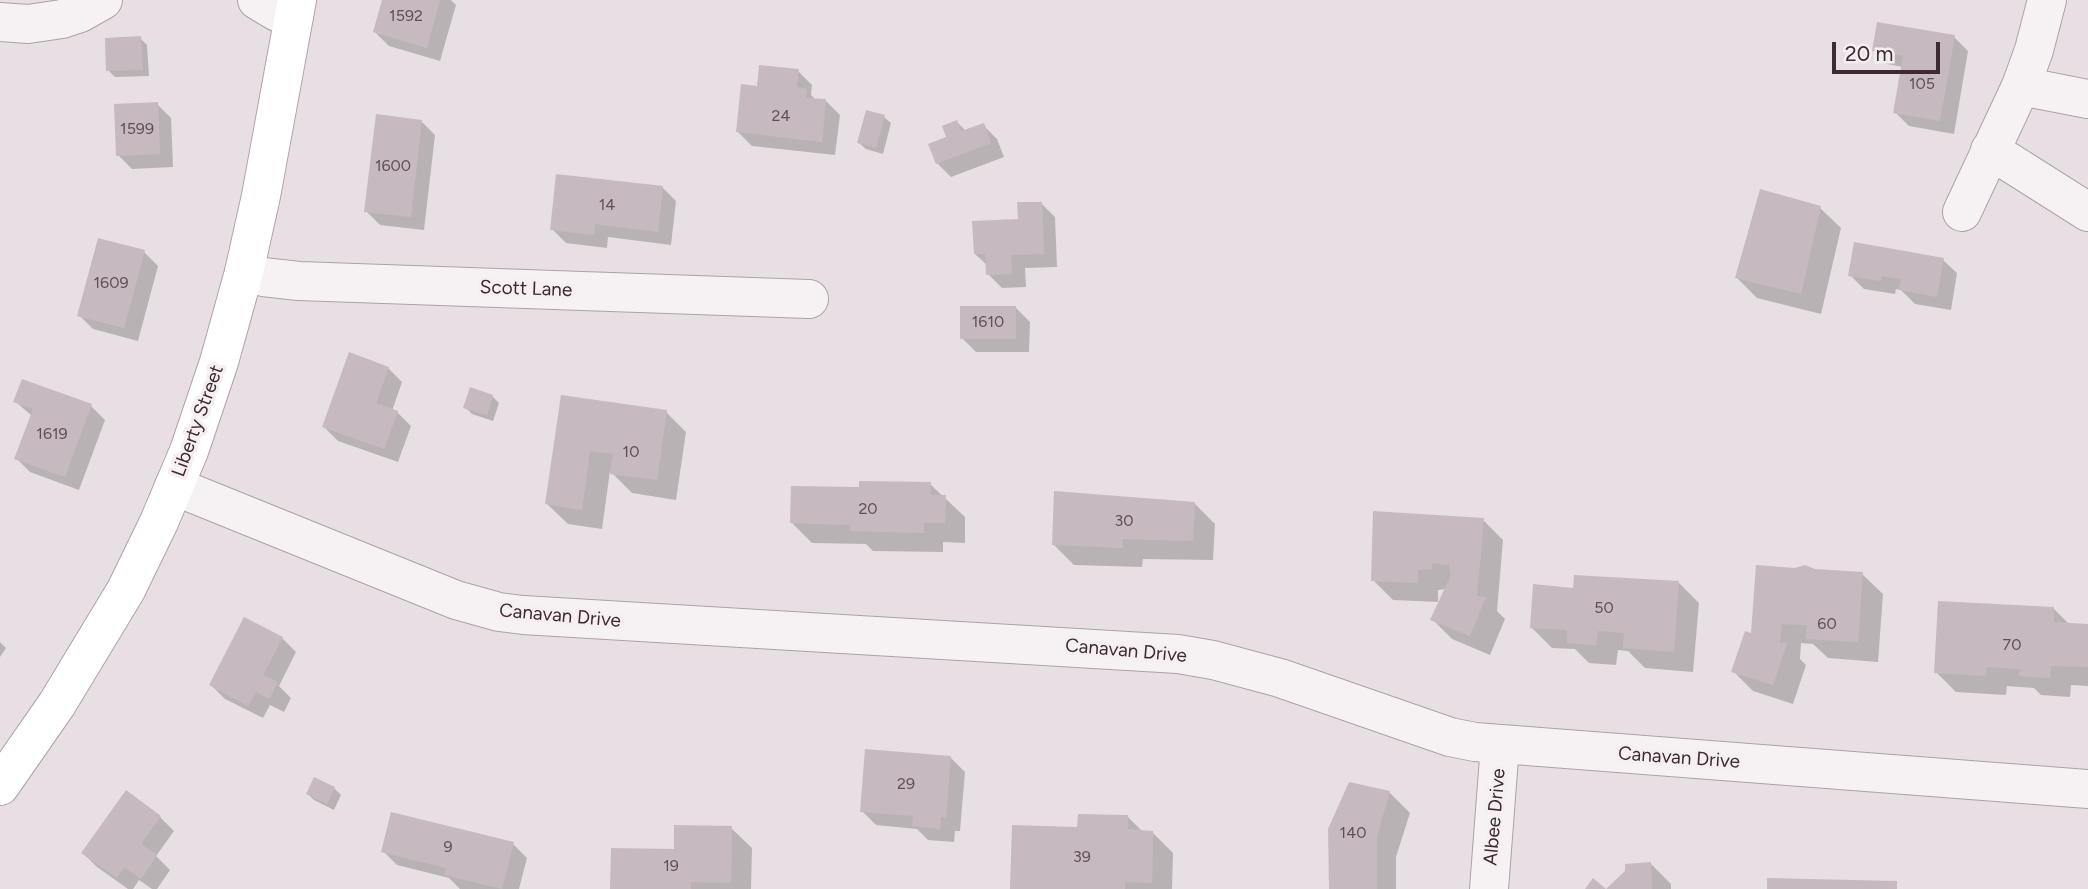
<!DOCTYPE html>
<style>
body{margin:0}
#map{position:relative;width:2088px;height:889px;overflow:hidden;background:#e7dfe3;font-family:Figtree,sans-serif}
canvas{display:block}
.scale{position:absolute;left:1832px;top:42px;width:108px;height:32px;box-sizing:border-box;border:4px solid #3d2a32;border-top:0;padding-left:9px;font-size:21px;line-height:24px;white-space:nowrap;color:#3d2a32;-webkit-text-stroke:5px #f5eff2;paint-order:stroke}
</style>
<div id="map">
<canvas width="2088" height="889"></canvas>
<div class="scale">20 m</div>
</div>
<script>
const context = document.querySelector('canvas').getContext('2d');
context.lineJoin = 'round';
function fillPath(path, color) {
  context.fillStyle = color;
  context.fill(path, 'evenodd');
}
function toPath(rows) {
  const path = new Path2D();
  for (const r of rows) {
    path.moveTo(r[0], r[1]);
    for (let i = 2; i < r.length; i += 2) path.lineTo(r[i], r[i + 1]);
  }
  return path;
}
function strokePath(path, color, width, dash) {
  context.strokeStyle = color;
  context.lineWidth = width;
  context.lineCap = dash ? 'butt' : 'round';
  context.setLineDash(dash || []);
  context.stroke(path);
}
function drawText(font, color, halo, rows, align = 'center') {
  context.font = font + ' Figtree,sans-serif';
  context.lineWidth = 7;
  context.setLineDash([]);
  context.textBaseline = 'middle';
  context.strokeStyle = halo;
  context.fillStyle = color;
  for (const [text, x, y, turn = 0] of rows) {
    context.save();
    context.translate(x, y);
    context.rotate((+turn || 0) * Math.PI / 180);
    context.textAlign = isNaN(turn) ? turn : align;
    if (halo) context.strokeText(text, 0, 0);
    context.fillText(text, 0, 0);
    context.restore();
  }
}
const shadow = toPath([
 [384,0,451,0,456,5,440,61,389,46,375,32],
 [1954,37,1968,51,1954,134,1909,126,1895,112,1903,67,1887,64,1873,50],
 [140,38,147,45,149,76,115,77,108,70],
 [798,71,812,85,811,95,816,100,826,101,840,115,835,155,752,146,738,132],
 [157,104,171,118,173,167,132,169,118,155],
 [884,117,891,123,883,154,866,149,859,143],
 [421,121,435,135,424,230,380,225,366,211],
 [957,122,966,131,983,125,997,139,1004,157,951,177,937,163],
 [662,187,676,201,671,245,608,237,607,248,566,243,552,229],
 [1041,203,1055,217,1057,267,1025,268,1026,287,1002,288,988,274,988,266,975,254],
 [1820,208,1841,228,1821,314,1757,298,1737,278],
 [144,252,158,266,138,341,93,329,79,315],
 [1943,260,1957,273,1951,310,1915,304,1901,290,1896,289,1895,294,1864,289,1850,275],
 [1016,308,1030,322,1029,352,976,352,962,338],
 [388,368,402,382,392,411,397,412,411,426,398,462,338,441,324,427],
 [492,396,499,403,493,421,472,414,465,407],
 [562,397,666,412,686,432,676,500,632,493,610,471,602,529,568,524,547,504],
 [16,402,91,406,105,420,79,490,30,472,16,458,32,416],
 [930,484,965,517,965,543,943,542,943,552,873,551,866,544,812,543,792,523,861,489],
 [1194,503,1215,524,1213,560,1143,559,1142,567,1074,565,1054,545],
 [1483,520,1503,540,1497,611,1505,619,1490,655,1452,639,1432,619,1446,589,1438,590,1438,602,1393,600,1373,580],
 [1815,571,1862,574,1883,594,1878,662,1828,658,1813,644,1801,643,1800,659,1806,665,1793,704,1753,691,1733,671,1753,636],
 [1679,583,1699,603,1693,672,1645,668,1628,651,1618,650,1616,665,1589,663,1575,649,1552,648,1531,627,1574,590],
 [2054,609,2070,625,2088,626,2088,686,2071,685,2070,697,2041,695,2034,688,2007,686,2006,695,1956,692,1936,672],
 [245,619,282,638,296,652,279,686,291,698,284,712,270,705,263,718,225,699,211,685],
 [0,642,6,648,0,657],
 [951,758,965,772,960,831,955,831,954,842,928,840,917,829,876,825,862,811],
 [315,779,334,788,341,795,334,810,314,800,308,794],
 [1350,784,1390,793,1410,813,1396,857,1396,889,1331,889],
 [160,817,174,831,156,856,170,870,157,889,152,889,139,880,133,889,128,889,97,867,83,853],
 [1128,817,1143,832,1153,833,1173,853,1172,889,1012,889,1078,829],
 [731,828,752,848,751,889,612,889,676,851],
 [513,844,527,858,519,889,460,889,449,878,397,865,383,851],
 [1651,864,1671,884,1671,889,1608,889]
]);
const building = toPath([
 [382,0,440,0,427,48,373,32],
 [1877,22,1955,35,1940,121,1893,113,1903,56,1872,51],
 [141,36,143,70,106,71,105,38],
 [759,65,799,69,797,87,807,89,806,98,826,99,822,142,736,132,741,84,757,86],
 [158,102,160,154,116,156,114,104],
 [866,110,885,115,876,148,857,143],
 [376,114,422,120,411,217,364,212],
 [957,120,961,131,984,123,991,143,936,164,928,144,946,137,942,126],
 [556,174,663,186,658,232,595,224,594,235,550,230],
 [1760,189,1821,206,1801,294,1735,278],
 [1017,202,1042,202,1044,254,1011,255,1012,274,986,275,985,254,974,254,972,221,1018,219],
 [98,238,145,250,124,328,77,316],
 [1854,242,1944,258,1937,297,1899,290,1901,279,1882,276,1881,281,1848,276],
 [960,306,1016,306,1016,339,960,339],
 [349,352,389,367,376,403,398,411,384,449,322,427],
 [22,379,92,404,65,477,14,459,33,409,13,402],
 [470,387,493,395,487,415,463,408],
 [561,395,667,410,657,480,610,474,613,454,590,451,582,510,545,504],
 [859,481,931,482,930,495,946,495,945,523,924,523,924,533,850,531,850,525,790,523,791,486,859,487],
 [1054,491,1195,502,1193,541,1123,539,1123,548,1052,545],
 [1373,511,1484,518,1477,596,1486,597,1470,636,1430,620,1451,575,1449,565,1432,563,1432,569,1418,570,1418,583,1371,581],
 [1756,565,1795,568,1805,565,1815,569,1863,572,1858,642,1806,639,1807,625,1782,624,1780,643,1787,643,1773,685,1731,672,1745,631,1751,633],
 [1574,575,1679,581,1674,652,1623,648,1624,633,1598,631,1596,645,1567,643,1567,630,1530,628,1533,584,1573,588],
 [1938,601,2054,607,2054,622,2088,624,2088,667,2051,666,2050,678,2019,676,2020,669,1987,667,1986,676,1934,673],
 [244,617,283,637,263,675,278,682,269,699,256,692,248,706,209,685],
 [865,749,951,756,946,818,941,817,940,829,912,826,913,816,860,812],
 [314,777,335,787,327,804,306,794],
 [1349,782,1390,791,1377,836,1377,889,1329,889,1328,829],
 [126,790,161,816,141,844,157,855,141,879,124,867,117,878,81,853],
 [391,812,514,842,502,889,444,875,446,868,381,852],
 [1078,814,1128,815,1128,829,1153,831,1152,883,1125,882,1125,889,1010,889,1012,825,1077,827],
 [674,825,732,826,731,883,691,882,691,889,610,889,611,848,674,849],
 [1651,862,1652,889,1585,889,1593,878,1606,889,1625,871,1625,864],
 [1767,878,1897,881,1897,889,1767,889]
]);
const minor = toPath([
 [257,0,277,12,294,16],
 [0,22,28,24,62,19,80,13,103,0],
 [2021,86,2088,99],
 [1990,150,2088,212],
 [1962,212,2021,86,2034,50,2047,0],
 [244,272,263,277,299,281,809,299],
 [174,486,456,600,499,612,523,615,1178,654,1213,660,1280,678,1450,737,1475,742,2088,789],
 [1489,889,1500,745]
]);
const major = toPath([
 [0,786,57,704,126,590,159,522,189,451,219,362,244,272,261,196,297,0]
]);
const numberNames = [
 ["1592",406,16],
 ["105",1922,84],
 ["24",781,116],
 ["1599",137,129],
 ["1600",393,166],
 ["14",607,205],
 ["1609",111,283],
 ["1610",988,322],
 ["1619",52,434],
 ["10",631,452],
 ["20",868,509],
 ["30",1124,521],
 ["50",1604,608],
 ["60",1827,624],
 ["70",2012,645],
 ["29",906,784],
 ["140",1353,833],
 ["9",448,847],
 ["39",1082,857],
 ["19",671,866]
];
const streetNames = [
 ["Scott Lane",526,289,2],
 ["Liberty Street",198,421,-70],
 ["Canavan Drive",560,616,5],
 ["Canavan Drive",1126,651,5],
 ["Canavan Drive",1679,758,4],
 ["Albee Drive",1495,817,-85]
];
fillPath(shadow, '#0003');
fillPath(building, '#c6bac0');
strokePath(minor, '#ada1a7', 40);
strokePath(major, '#b2a0a8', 40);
strokePath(minor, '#f6f2f3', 38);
strokePath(major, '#fff', 38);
drawText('16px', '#5f4e56', null, numberNames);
drawText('19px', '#3d2a32', '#f5eff2', streetNames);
</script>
